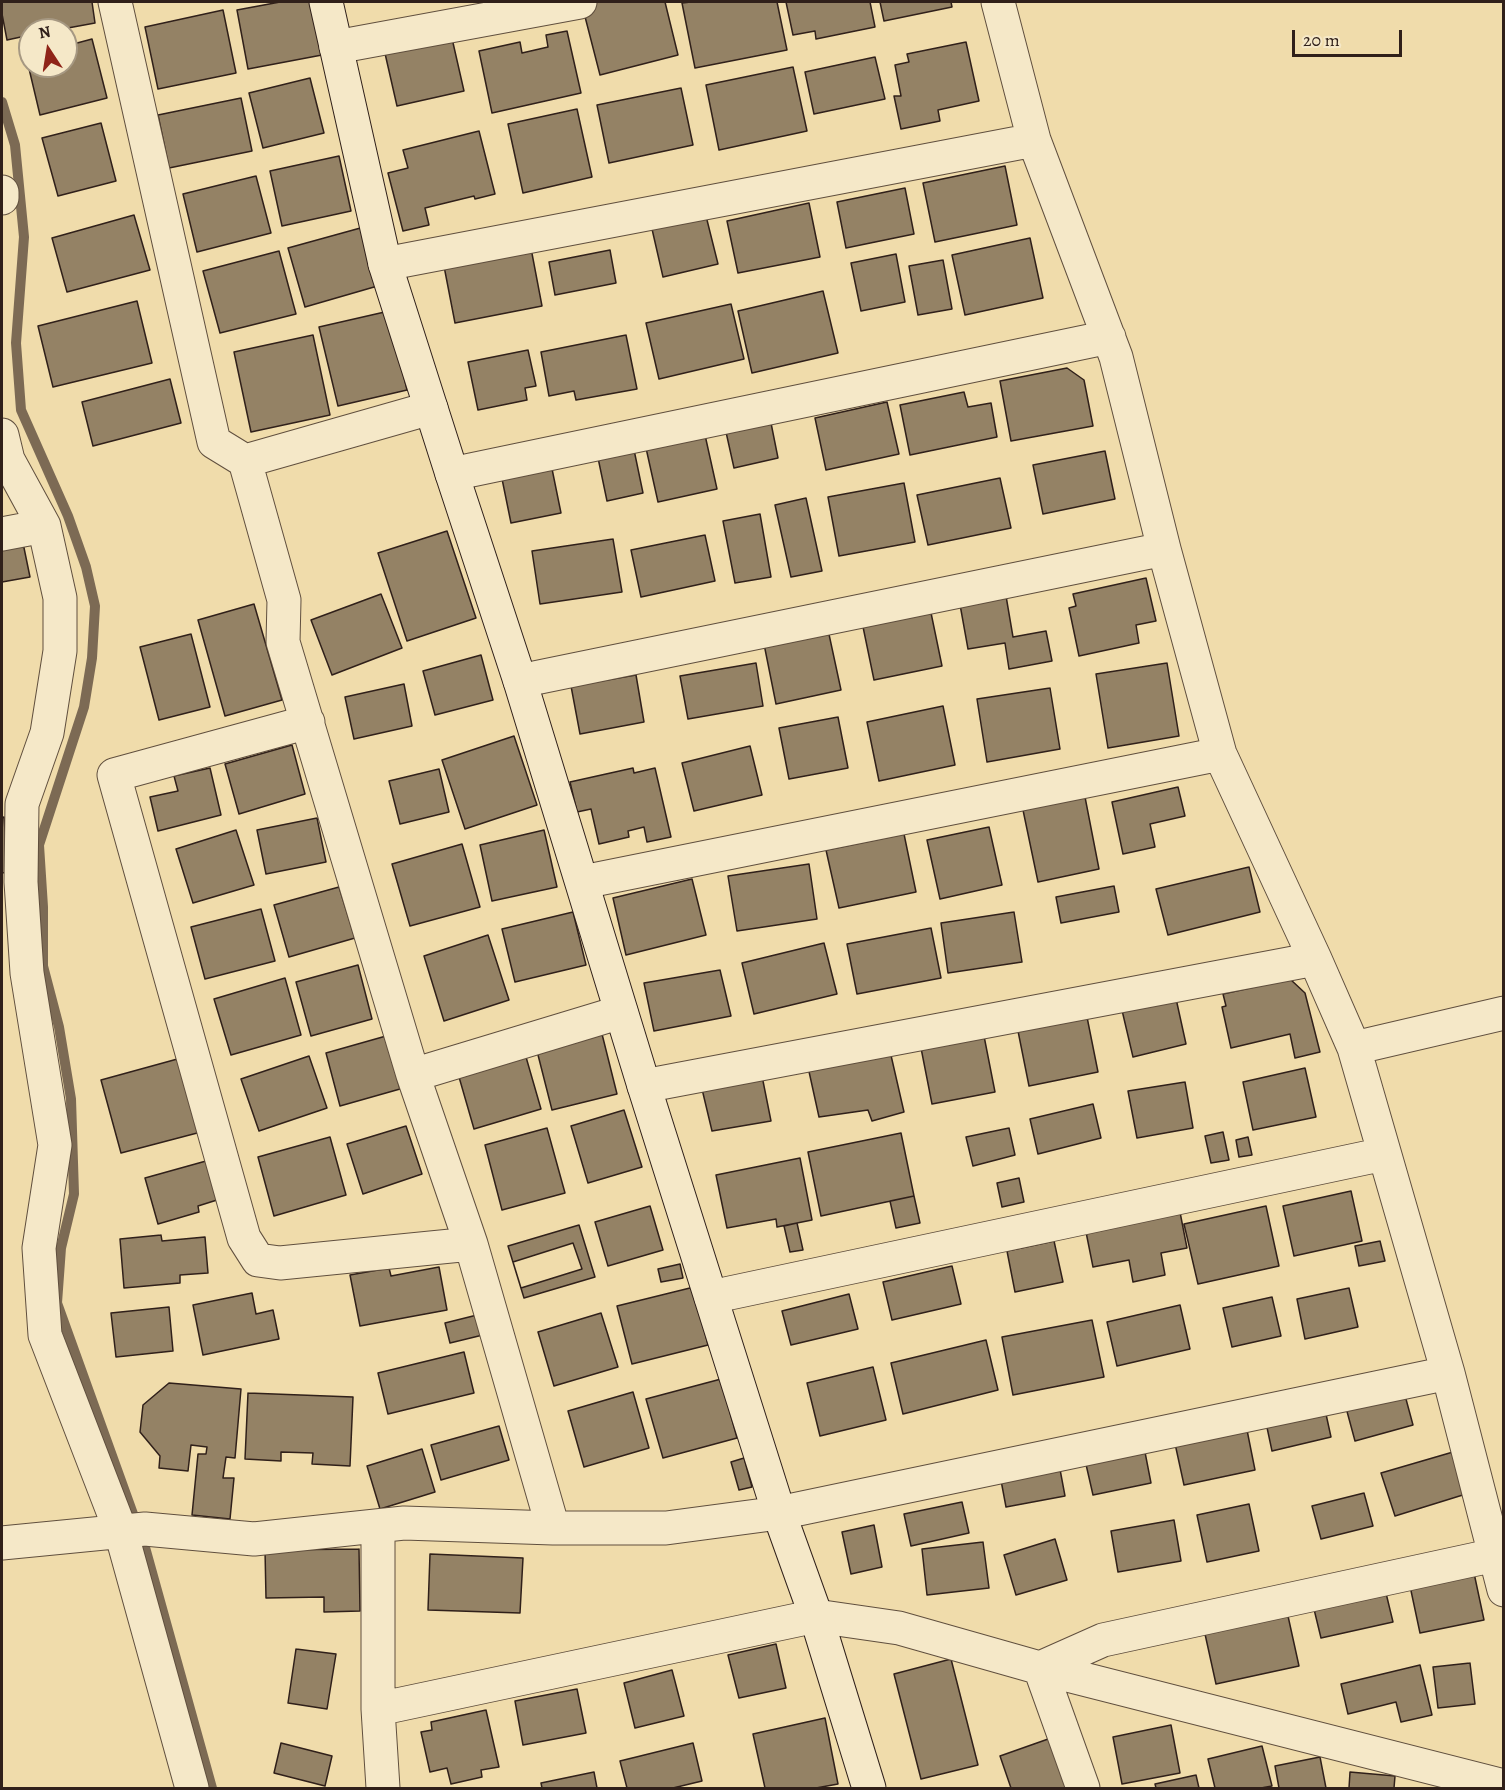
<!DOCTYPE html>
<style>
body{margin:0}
#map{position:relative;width:1505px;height:1790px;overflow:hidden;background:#f0dcab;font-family:Alegreya,serif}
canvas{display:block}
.frame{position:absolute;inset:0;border:3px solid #30201a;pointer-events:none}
.north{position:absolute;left:18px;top:18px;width:60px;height:60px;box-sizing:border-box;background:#f5e8c8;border:2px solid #a69882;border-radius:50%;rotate:348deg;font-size:16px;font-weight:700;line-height:24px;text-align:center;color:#30201a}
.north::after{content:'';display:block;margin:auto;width:21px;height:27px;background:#8f2418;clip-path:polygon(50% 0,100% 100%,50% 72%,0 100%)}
.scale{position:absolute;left:1292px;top:30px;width:110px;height:27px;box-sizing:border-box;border:3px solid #30201a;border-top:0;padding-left:8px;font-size:18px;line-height:21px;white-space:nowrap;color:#30201a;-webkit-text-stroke:4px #f5e8c8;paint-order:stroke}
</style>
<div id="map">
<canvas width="1505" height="1790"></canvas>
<div class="frame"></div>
<div class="north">N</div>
<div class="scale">20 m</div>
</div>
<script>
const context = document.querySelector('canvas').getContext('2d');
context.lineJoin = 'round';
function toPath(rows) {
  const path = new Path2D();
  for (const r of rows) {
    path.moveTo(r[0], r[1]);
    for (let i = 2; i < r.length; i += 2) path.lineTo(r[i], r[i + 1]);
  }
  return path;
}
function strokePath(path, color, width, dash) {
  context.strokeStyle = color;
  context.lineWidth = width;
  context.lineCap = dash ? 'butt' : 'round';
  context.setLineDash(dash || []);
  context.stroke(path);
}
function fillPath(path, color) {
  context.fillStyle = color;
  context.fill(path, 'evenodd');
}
const stream = toPath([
 [2,102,15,145,24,237,16,343,21,410,68,516,86,567,95,606,92,658,84,707,39,845,43,907,43,966,59,1027,71,1099,74,1194,61,1248,57,1303,133,1514],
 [143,1540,212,1788]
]);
const building = toPath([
 [2,2,92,2,95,23,57,30,30,30,30,35,7,40,2,14,2,2],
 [280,2,311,2,322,55,248,69,237,10,280,2],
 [597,2,665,2,678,55,600,75,582,5,597,2],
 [691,2,777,2,787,50,695,68,682,3,691,2],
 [786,2,870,2,875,27,816,39,815,31,793,35,786,2],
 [880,2,951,2,952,7,884,21,880,2],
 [223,10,236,73,158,89,145,27,223,10],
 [567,31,581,93,492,113,479,51,520,42,522,53,548,47,546,35,567,31],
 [451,34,464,91,397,106,384,49,451,34],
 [92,39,107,98,40,115,26,56,30,55,30,66,66,66,66,46,92,39],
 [966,42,979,101,938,110,940,121,901,129,894,96,901,96,895,65,909,62,907,54,966,42],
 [875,57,885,99,814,114,805,72,875,57],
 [793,67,807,131,719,150,706,85,793,67],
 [310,78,324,133,263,148,249,93,310,78],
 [681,88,693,145,609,163,597,105,681,88],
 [241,98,252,151,169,168,158,115,241,98],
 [577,109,592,177,523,193,508,124,577,109],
 [101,123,116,181,58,196,42,138,101,123],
 [479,131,495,194,475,199,474,196,425,208,429,225,403,231,388,173,408,168,403,150,479,131],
 [339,156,351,211,282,226,270,171,339,156],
 [1005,166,1017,225,935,242,923,183,1005,166],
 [256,176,271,233,197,252,183,194,256,176],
 [905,188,914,234,846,248,837,202,905,188],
 [809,203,820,257,738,273,727,221,809,203],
 [134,215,150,270,67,292,52,238,134,215],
 [706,216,718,264,663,277,652,229,706,216],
 [364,227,381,285,305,307,288,248,364,227],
 [1030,238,1043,298,965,315,952,255,1030,238],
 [530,243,542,306,455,323,443,261,530,243],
 [610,250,616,283,555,295,549,262,610,250],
 [279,251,296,314,220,333,203,271,279,251],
 [896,254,905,302,861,311,851,263,896,254],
 [943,260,952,309,918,315,909,266,943,260],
 [823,291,838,353,752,373,738,311,823,291],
 [137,301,152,363,53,387,38,326,137,301],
 [731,304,744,359,659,379,646,323,731,304],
 [389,311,407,390,338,406,319,327,389,311],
 [313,335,330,415,251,432,234,352,313,335],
 [626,335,637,389,576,400,574,391,549,396,541,352,626,335],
 [528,350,536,386,525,388,527,400,478,410,468,362,528,350],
 [1067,368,1084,380,1093,426,1011,441,1000,381,1067,368],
 [170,379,181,423,93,446,82,402,170,379],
 [964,392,968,407,991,403,997,437,910,455,900,405,964,392],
 [887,402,899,454,826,470,815,418,887,402],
 [771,423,778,458,734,468,726,432,771,423],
 [705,435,717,489,658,502,646,448,705,435],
 [633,445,643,493,607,501,597,453,633,445],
 [1105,451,1115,499,1043,514,1033,465,1105,451],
 [550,459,561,513,511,523,500,469,550,459],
 [1000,478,1011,528,928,545,917,495,1000,478],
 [904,483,915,542,839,556,828,497,904,483],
 [806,498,822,571,791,577,775,505,806,498],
 [760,514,771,577,735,583,723,521,760,514],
 [447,531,476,618,407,641,378,553,447,531],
 [705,535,715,581,641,597,631,550,705,535],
 [613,539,622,592,540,604,532,551,613,539],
 [23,543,30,577,2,582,2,547,23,543],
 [1146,578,1156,621,1136,625,1139,643,1079,656,1069,608,1076,606,1073,594,1146,578],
 [1005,590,1013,637,1046,631,1052,661,1009,669,1005,643,968,649,959,599,1005,590],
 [381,594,402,648,332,675,311,620,381,594],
 [254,604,282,700,225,716,198,620,254,604],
 [930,608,942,666,874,680,862,622,930,608],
 [827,625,841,690,776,704,763,639,827,625],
 [191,634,210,707,159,720,140,647,191,634],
 [481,655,493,700,435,715,423,671,481,655],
 [756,663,763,706,688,719,680,676,756,663],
 [1167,663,1179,736,1108,748,1096,674,1167,663],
 [636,675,644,722,580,734,571,686,636,675],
 [404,684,412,726,354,739,345,697,404,684],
 [1050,688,1060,749,987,762,977,699,1050,688],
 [943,706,955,765,879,781,867,722,943,706],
 [838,717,848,768,789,779,779,728,838,717],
 [514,736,537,805,465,829,442,760,514,736],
 [292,745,305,794,239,814,225,764,292,745],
 [750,746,762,795,694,811,682,763,750,746],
 [210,768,221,815,158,831,150,797,178,791,174,776,210,768],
 [633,768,634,773,655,768,671,837,647,842,644,827,628,831,629,837,599,844,591,809,577,812,570,782,633,768],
 [439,769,449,812,400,824,389,781,439,769],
 [1178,787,1185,816,1150,824,1155,847,1123,854,1112,802,1178,787],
 [1085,797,1099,869,1038,882,1023,810,1085,797],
 [4,817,8,872,2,873,2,818,4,817],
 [317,818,326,862,266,874,257,830,317,818],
 [989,827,1002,885,940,899,927,840,989,827],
 [236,830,254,885,193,903,176,849,236,830],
 [544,830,557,887,492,901,480,845,544,830],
 [904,834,916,892,839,908,826,850,904,834],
 [462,844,480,907,410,926,392,864,462,844],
 [809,864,817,919,737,931,728,876,809,864],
 [1249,867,1260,912,1168,935,1156,889,1249,867],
 [692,879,706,935,626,955,613,898,692,879],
 [1114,886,1119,912,1061,923,1056,897,1114,886],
 [339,887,355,938,289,957,274,905,339,887],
 [261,909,275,961,205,979,191,927,261,909],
 [573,912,586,965,515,982,502,929,573,912],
 [1014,912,1022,962,948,973,941,923,1014,912],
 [931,928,941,978,857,994,847,944,931,928],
 [488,935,509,1000,444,1021,424,956,488,935],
 [824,943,837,994,754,1014,742,963,824,943],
 [358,965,372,1019,311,1036,296,982,358,965],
 [720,970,731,1016,654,1031,644,983,720,970],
 [285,978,301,1035,231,1055,214,999,285,978],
 [1290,979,1305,993,1320,1052,1295,1058,1290,1034,1231,1048,1222,1007,1226,1006,1223,994,1290,979],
 [1175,994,1186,1044,1133,1057,1121,1006,1175,994],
 [1087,1017,1098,1072,1029,1086,1018,1031,1087,1017],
 [602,1034,617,1094,552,1110,537,1051,602,1034],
 [386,1036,400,1089,340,1106,326,1053,386,1036],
 [984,1036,995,1092,932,1104,921,1048,984,1036],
 [890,1051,904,1112,872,1121,868,1110,819,1117,808,1067,890,1051],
 [309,1056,327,1108,259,1131,241,1079,309,1056],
 [526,1057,541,1109,474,1129,459,1077,526,1057],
 [181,1058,201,1132,121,1153,101,1080,181,1058],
 [1305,1068,1316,1117,1253,1130,1243,1082,1305,1068],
 [762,1076,771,1121,712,1131,702,1089,762,1076],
 [1185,1082,1193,1128,1137,1138,1128,1091,1185,1082],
 [1093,1104,1101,1138,1038,1154,1030,1119,1093,1104],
 [624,1110,642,1167,588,1183,571,1126,624,1110],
 [406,1126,422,1174,363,1194,347,1144,406,1126],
 [547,1128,565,1193,502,1210,485,1145,547,1128],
 [1009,1128,1015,1155,973,1166,966,1137,1009,1128],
 [1223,1132,1229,1160,1211,1163,1205,1136,1223,1132],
 [901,1133,914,1196,821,1216,808,1152,901,1133],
 [330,1137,346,1195,274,1216,258,1157,330,1137],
 [1248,1137,1252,1155,1239,1157,1236,1140,1248,1137],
 [800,1158,812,1220,777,1227,776,1219,727,1228,716,1175,800,1158],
 [206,1161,217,1200,198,1206,199,1212,158,1224,145,1178,206,1161],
 [1019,1178,1024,1202,1002,1207,997,1183,1019,1178],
 [1351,1191,1362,1241,1294,1256,1283,1206,1351,1191],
 [914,1196,920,1223,896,1228,890,1201,914,1196],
 [650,1206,663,1250,608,1266,595,1222,650,1206],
 [1266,1206,1279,1266,1198,1284,1184,1224,1266,1206],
 [1179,1207,1187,1248,1161,1253,1165,1275,1133,1282,1129,1260,1093,1267,1085,1227,1179,1207],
 [797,1223,803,1250,790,1252,784,1226,797,1223],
 [579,1225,595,1277,524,1298,508,1246,579,1225],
 [161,1235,162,1241,205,1237,208,1273,180,1275,180,1283,124,1288,120,1239,161,1235],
 [1054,1241,1063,1282,1015,1292,1007,1251,1054,1241],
 [1380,1241,1385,1261,1359,1266,1355,1246,1380,1241],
 [573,1243,582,1269,521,1288,513,1262,573,1243],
 [680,1264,683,1278,661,1282,658,1269,680,1264],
 [952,1266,961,1304,892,1320,883,1282,952,1266],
 [439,1267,447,1310,360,1326,350,1275,389,1268,391,1276,439,1267],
 [694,1287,708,1345,632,1364,617,1306,694,1287],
 [1349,1288,1358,1327,1305,1339,1297,1299,1349,1288],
 [252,1293,256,1314,273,1310,279,1339,203,1355,193,1305,252,1293],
 [849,1294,858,1329,791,1345,782,1311,849,1294],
 [1272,1297,1281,1336,1232,1347,1223,1308,1272,1297],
 [1180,1305,1190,1349,1117,1366,1107,1322,1180,1305],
 [169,1307,173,1351,116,1357,111,1313,169,1307],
 [601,1313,618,1367,554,1386,538,1332,601,1313],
 [481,1314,487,1334,450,1343,445,1323,481,1314],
 [1092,1320,1104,1377,1013,1395,1002,1337,1092,1320],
 [986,1340,998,1390,903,1414,891,1363,986,1340],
 [464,1352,474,1393,388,1414,378,1373,464,1352],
 [873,1367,886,1420,820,1436,807,1383,873,1367],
 [721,1379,737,1438,663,1458,646,1399,721,1379],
 [169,1383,241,1389,235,1458,226,1457,223,1478,234,1478,230,1519,192,1515,198,1454,206,1454,207,1447,191,1445,188,1471,159,1468,160,1456,140,1432,143,1405,169,1383],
 [1403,1388,1413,1425,1355,1441,1345,1404,1403,1388],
 [633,1392,649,1448,584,1467,568,1411,633,1392],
 [248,1393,353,1397,350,1466,312,1464,313,1453,281,1452,281,1461,245,1459,248,1393],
 [1324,1405,1331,1437,1272,1451,1265,1418,1324,1405],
 [1246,1425,1255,1470,1184,1485,1174,1439,1246,1425],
 [499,1426,509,1460,441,1480,431,1445,499,1426],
 [1144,1447,1151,1483,1093,1495,1085,1460,1144,1447],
 [422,1449,435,1492,380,1509,367,1466,422,1449],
 [1453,1452,1466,1494,1395,1516,1381,1473,1453,1452],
 [744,1458,752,1487,739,1490,731,1462,744,1458],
 [1059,1464,1065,1496,1006,1507,1000,1475,1059,1464],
 [1364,1493,1373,1526,1321,1539,1312,1506,1364,1493],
 [962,1502,969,1533,911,1546,904,1514,962,1502],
 [1249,1504,1259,1551,1207,1562,1197,1515,1249,1504],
 [1174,1520,1181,1561,1118,1572,1111,1531,1174,1520],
 [874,1525,882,1567,851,1574,842,1532,874,1525],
 [1055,1539,1067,1580,1016,1595,1004,1555,1055,1539],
 [983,1542,989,1588,927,1595,922,1549,983,1542],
 [359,1549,360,1611,324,1612,324,1597,266,1598,265,1550,359,1549],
 [430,1554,523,1558,520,1613,428,1610,430,1554],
 [1474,1573,1484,1620,1420,1633,1410,1586,1474,1573],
 [1385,1589,1393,1622,1321,1638,1313,1605,1385,1589],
 [1288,1616,1299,1666,1216,1684,1205,1634,1288,1616],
 [776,1644,786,1688,739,1698,728,1655,776,1644],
 [296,1649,336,1654,327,1709,288,1703,296,1649],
 [951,1659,978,1765,921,1779,894,1674,951,1659],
 [1470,1663,1475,1704,1438,1708,1433,1667,1470,1663],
 [1420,1665,1432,1715,1401,1722,1396,1702,1348,1714,1341,1684,1420,1665],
 [672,1670,684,1716,635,1728,624,1683,672,1670],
 [577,1689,586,1733,523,1745,515,1701,577,1689],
 [486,1710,499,1767,481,1770,482,1777,451,1784,447,1768,430,1772,421,1732,432,1730,431,1722,486,1710],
 [825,1718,838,1784,816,1788,765,1788,753,1734,825,1718],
 [1171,1725,1180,1773,1122,1784,1113,1737,1171,1725],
 [1051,1738,1069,1788,1011,1788,1000,1756,1051,1738],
 [281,1743,332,1756,325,1786,274,1773,281,1743],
 [693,1743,702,1781,673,1788,627,1788,620,1761,693,1743],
 [1262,1746,1272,1786,1261,1788,1215,1788,1208,1759,1262,1746],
 [1320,1757,1326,1788,1279,1788,1275,1766,1320,1757],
 [594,1772,597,1788,542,1788,541,1783,594,1772],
 [1350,1772,1395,1776,1394,1788,1349,1788,1350,1772],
 [1196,1775,1199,1788,1156,1788,1155,1784,1196,1775]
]);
const street = toPath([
 [115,2,214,442,245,461,431,408],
 [998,2,1034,140,1116,357,1164,549,1220,754,1315,959,1354,1048,1448,1373,1504,1590],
 [336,47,580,2],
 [2,192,2,198],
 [385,264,1034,140],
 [2,435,8,460,44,526,60,598,60,651,47,733,22,804,21,882,27,973,55,1145,39,1248,45,1335,121,1532,192,1788],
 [245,461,284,600,283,642,413,1075,471,1244,553,1528],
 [452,474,1109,337],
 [2,534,44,526],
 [520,681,1164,549],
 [308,722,114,775,244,1238,258,1260,280,1263,471,1244],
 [583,882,1220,754],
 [1354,1048,1504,1013],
 [413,1075,621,1012],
 [644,1086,1315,959],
 [711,1297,1384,1154],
 [378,1527,378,1709,816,1616,899,1628,1040,1668,1504,1786],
 [2,1543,145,1529,254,1539,404,1523,553,1528,666,1528,779,1513,1448,1373],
 [378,1709,383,1788],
 [1083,1788,1040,1668,1103,1640,1495,1555]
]);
const secondary = toPath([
 [326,2,385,264,452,474,520,681,644,1086,779,1513,816,1616,869,1788]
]);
strokePath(stream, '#7c6a54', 10);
fillPath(building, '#948265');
strokePath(building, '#30201a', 1.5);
strokePath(street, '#604f3e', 35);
strokePath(secondary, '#30201a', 35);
strokePath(street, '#f5e8c8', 33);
strokePath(secondary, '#f5e8c8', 33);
</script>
